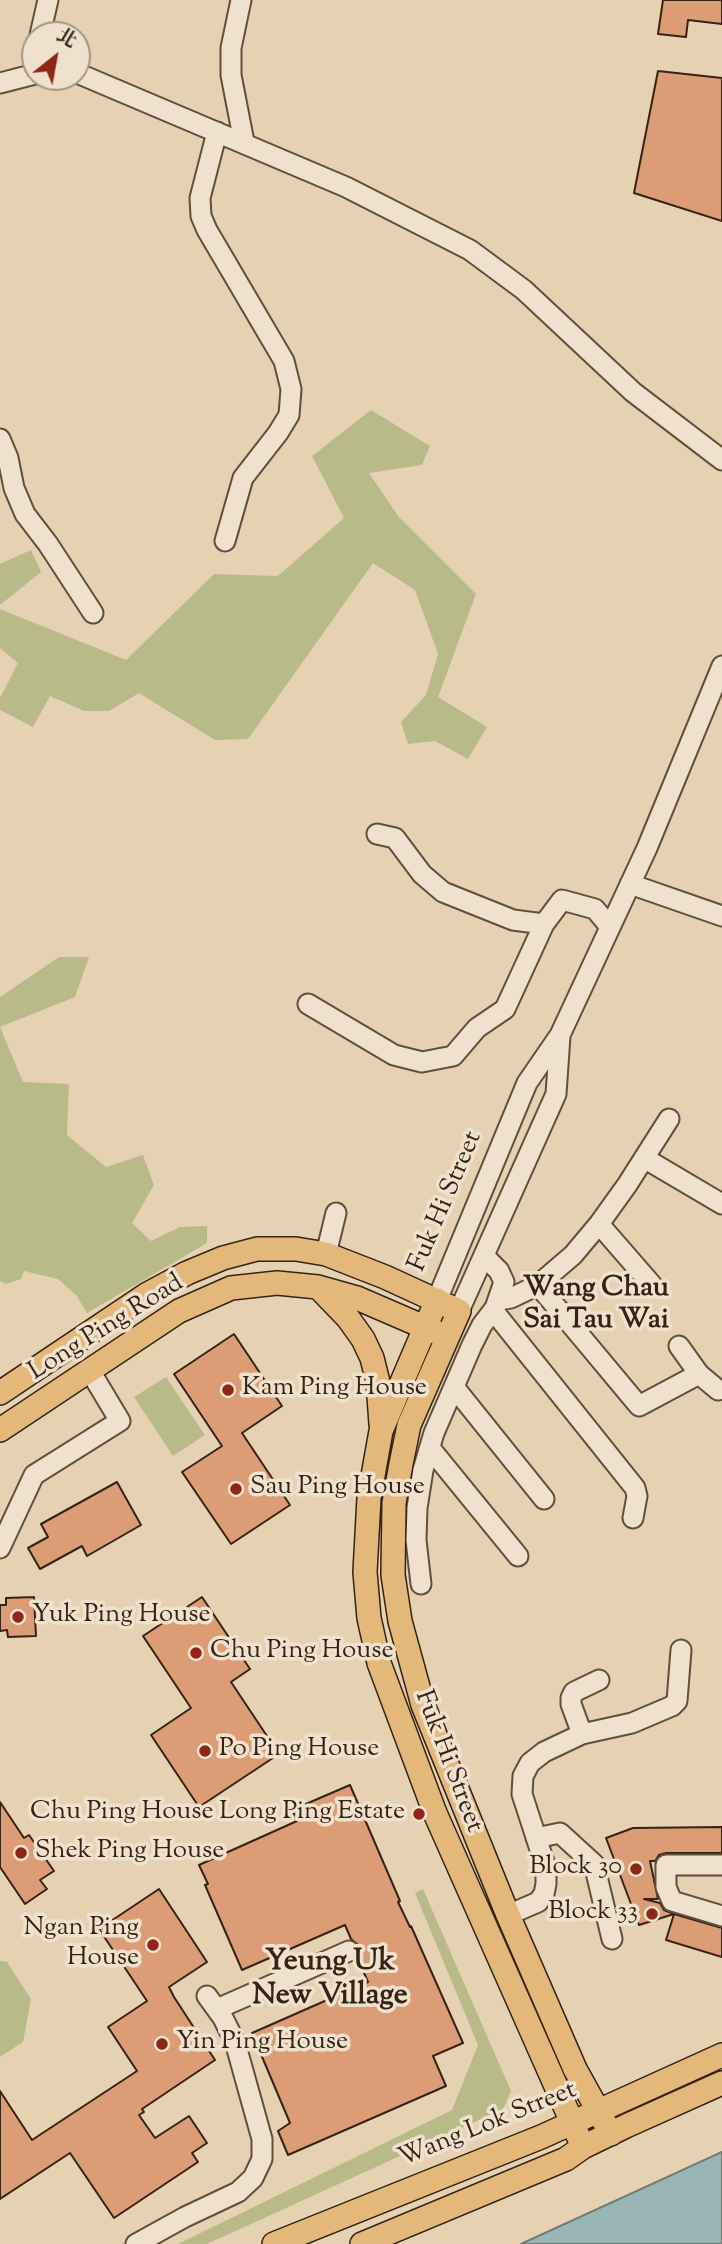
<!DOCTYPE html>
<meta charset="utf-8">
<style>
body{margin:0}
#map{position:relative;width:722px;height:2244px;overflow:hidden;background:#e6d1b3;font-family:"Sorts Mill Goudy","Noto Serif TC",serif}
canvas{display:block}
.north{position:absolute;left:21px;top:21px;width:70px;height:70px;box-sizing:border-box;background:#efe1ce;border:2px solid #a59584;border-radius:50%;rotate:31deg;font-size:19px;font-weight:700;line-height:28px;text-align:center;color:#352414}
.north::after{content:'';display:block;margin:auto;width:24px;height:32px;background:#8f2418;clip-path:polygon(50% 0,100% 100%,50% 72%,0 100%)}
</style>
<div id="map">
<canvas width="722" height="2244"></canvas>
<div class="north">北</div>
</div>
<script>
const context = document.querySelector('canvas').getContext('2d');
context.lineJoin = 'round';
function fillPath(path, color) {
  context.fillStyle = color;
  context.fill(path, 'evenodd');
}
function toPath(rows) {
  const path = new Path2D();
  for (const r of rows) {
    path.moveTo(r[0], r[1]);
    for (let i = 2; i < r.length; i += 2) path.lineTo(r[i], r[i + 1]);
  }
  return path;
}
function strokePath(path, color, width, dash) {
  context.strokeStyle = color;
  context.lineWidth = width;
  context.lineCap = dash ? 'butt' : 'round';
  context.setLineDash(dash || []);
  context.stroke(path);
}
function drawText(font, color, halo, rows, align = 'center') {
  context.font = font + ' "Sorts Mill Goudy",serif';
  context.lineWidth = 7;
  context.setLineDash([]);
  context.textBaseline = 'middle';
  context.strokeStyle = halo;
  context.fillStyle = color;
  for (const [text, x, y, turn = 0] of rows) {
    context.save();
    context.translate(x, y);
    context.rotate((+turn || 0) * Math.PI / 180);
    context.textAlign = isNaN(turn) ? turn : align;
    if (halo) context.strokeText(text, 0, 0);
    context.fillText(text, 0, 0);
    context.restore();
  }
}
const green = toPath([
 [371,410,430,446,422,465,369,473,398,516,476,594,438,697,487,727,468,759,435,741,408,744,401,722,426,695,438,654,415,590,373,563,248,739,215,740,139,693,109,711,84,711,50,696,33,727,0,710,0,698,18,663,0,648,0,609,126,660,214,574,278,576,344,518,312,456],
 [31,550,41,572,0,605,0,564],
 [59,957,89,957,75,997,0,1027,23,1082,69,1084,67,1135,106,1167,143,1155,154,1185,132,1223,151,1241,180,1227,207,1226,207,1243,87,1313,76,1295,58,1279,24,1271,21,1279,6,1284,0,1281,0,997],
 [166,1377,205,1435,173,1456,134,1397],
 [423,1889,511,2091,503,2109,207,2244,178,2244,452,2110,478,2045,415,1893],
 [0,1961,7,1962,31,1999,23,2042,0,2057]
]);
const water = toPath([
 [722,2152,722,2244,521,2244,722,2152]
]);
const building = toPath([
 [663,0,722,0,722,24,688,20,686,37,658,34,663,0],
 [658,71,722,78,722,221,634,193,658,71],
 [234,1334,282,1406,242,1433,290,1505,231,1544,182,1472,222,1446,174,1374,234,1334],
 [117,1482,141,1525,87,1556,82,1546,40,1569,28,1548,48,1537,41,1524,117,1482],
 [34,1597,36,1636,8,1637,7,1630,0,1631,0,1605,6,1605,6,1598,34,1597],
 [202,1597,250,1669,231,1682,279,1754,199,1807,151,1735,191,1708,143,1636,202,1597],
 [350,1785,400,1901,398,1902,410,1927,411,1926,463,2043,433,2056,446,2086,288,2155,278,2131,290,2123,252,2033,368,1982,358,1959,360,1947,351,1939,345,1925,242,1970,205,1885,208,1884,199,1865,297,1821,292,1810,350,1785],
 [0,1802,24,1838,29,1835,54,1871,40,1880,47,1889,25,1904,0,1867,0,1802],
 [722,1827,722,1853,666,1853,659,1855,655,1861,650,1861,658,1899,644,1899,660,1903,664,1910,674,1914,639,1925,606,1838,633,1828,722,1827],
 [159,1889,207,1962,169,1987,174,1997,215,2060,142,2109,144,2112,139,2115,155,2138,189,2116,207,2143,192,2153,198,2162,114,2218,70,2153,0,2199,0,2091,32,2140,137,2071,108,2027,147,2001,99,1929,159,1889],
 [674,1914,722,1928,722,1957,666,1940,674,1914]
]);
const minor = toPath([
 [241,0,231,48,231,75,244,142],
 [40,35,48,0],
 [77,73,346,187,470,250,524,290,633,392,722,460],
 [0,83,35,74],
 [217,132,200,198,201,216,207,230,284,361,291,389,289,415,278,433,243,478,225,541],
 [0,439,8,458,14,488,25,514,48,544,93,613],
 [377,834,395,838,422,874,443,892,513,920,544,924],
 [630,884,722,916],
 [308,1004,394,1055,422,1062,453,1056,477,1028,505,1009,544,924,562,900,595,909,610,927],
 [644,1158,722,1204],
 [599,1224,652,1285],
 [326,1254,336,1213],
 [538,1285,639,1406,699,1374],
 [437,1300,527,1083,560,1035,647,848,722,666],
 [498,1300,511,1298,538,1285,573,1255,599,1224,627,1185,669,1119],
 [495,1308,496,1314,635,1488,637,1496,633,1518],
 [459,1311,556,1094,560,1036],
 [679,1346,699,1374,718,1390],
 [454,1387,544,1499],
 [430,1448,518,1556],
 [0,1548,34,1475,120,1421,90,1371],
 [421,1584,416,1540,417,1508,423,1470,434,1433,472,1345,482,1325,495,1308,504,1282,499,1271,485,1257],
 [582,1734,571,1704,571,1698,574,1692,599,1680],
 [536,1838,560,1833,594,1864,612,1939],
 [722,1865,666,1865,666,1887,672,1901,722,1916],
 [508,1915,538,1902,544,1894,546,1884,546,1868,522,1794,523,1776,530,1763,544,1752,582,1734,632,1723,672,1706,677,1701,681,1650],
 [217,2009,349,1951],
 [136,2244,185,2217,238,2192,253,2178,262,2159,262,2139,235,2042,223,2018,207,1996]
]);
const major = toPath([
 [320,1289,348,1318,363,1339,372,1358,378,1382,381,1424],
 [437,1300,381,1431,369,1498,365,1572,369,1618,379,1663,435,1813,583,2147],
 [0,1393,146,1295,187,1273,223,1258,257,1249,296,1249,326,1254,385,1277,459,1311,409,1425,401,1464,394,1503,393,1575,400,1621,423,1705,508,1915,575,2069,611,2134],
 [0,1430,179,1311,231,1288,277,1283,318,1287,357,1298,438,1333],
 [274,2244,541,2137,722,2055],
 [362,2244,566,2159,583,2147,626,2126,722,2083]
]);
const markers = [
 [228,1390,7,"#8f2418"],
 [236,1489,7,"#8f2418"],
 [18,1617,7,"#8f2418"],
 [196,1653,7,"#8f2418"],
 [205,1751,7,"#8f2418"],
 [419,1814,7,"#8f2418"],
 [21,1853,7,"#8f2418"],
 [636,1869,7,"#8f2418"],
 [652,1914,7,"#8f2418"],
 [153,1945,7,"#8f2418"],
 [162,2044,7,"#8f2418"]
];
const streetNames = [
 ["Fuk Hi Street",447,1202,-67],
 ["Long Ping Road",107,1329,-32],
 ["Fuk Hi Street",447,1762,69],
 ["Wang Lok Street",488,2126,-22]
];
const poiNames = [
 ["Kam Ping House",242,1390],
 ["Sau Ping House",250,1489],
 ["Yuk Ping House",32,1617],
 ["Chu Ping House",210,1653],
 ["Po Ping House",219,1751],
 ["Chu Ping House Long Ping Estate",405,1814,"right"],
 ["Shek Ping House",35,1853],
 ["Block 30",622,1869,"right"],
 ["Block 33",638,1914,"right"],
 ["Ngan Ping",139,1930,"right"],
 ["House",139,1960,"right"],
 ["Yin Ping House",176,2044]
];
const neighbourhoodNames = [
 ["Wang Chau",596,1290],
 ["Sai Tau Wai",596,1322]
];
const quarterNames = [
 ["Yeung Uk",330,1964],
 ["New Village",330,1998]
];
fillPath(green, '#b9ba8a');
fillPath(water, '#99b5b5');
strokePath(water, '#717b75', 2);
fillPath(building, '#db9c76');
strokePath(building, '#352414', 2);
strokePath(minor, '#614f3c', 23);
strokePath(major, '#352414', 26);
strokePath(minor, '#efe1ce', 19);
strokePath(major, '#e3b87a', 23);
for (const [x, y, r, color] of markers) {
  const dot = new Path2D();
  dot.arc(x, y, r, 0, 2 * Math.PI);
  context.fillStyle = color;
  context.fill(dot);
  strokePath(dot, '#efe1ce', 2.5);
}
drawText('26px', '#352414', '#efe1ce', streetNames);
drawText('26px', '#352414', '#efe1ce', poiNames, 'left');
drawText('bold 28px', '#352414', '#efe1ce', neighbourhoodNames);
drawText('bold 30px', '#352414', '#efe1ce', quarterNames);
</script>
